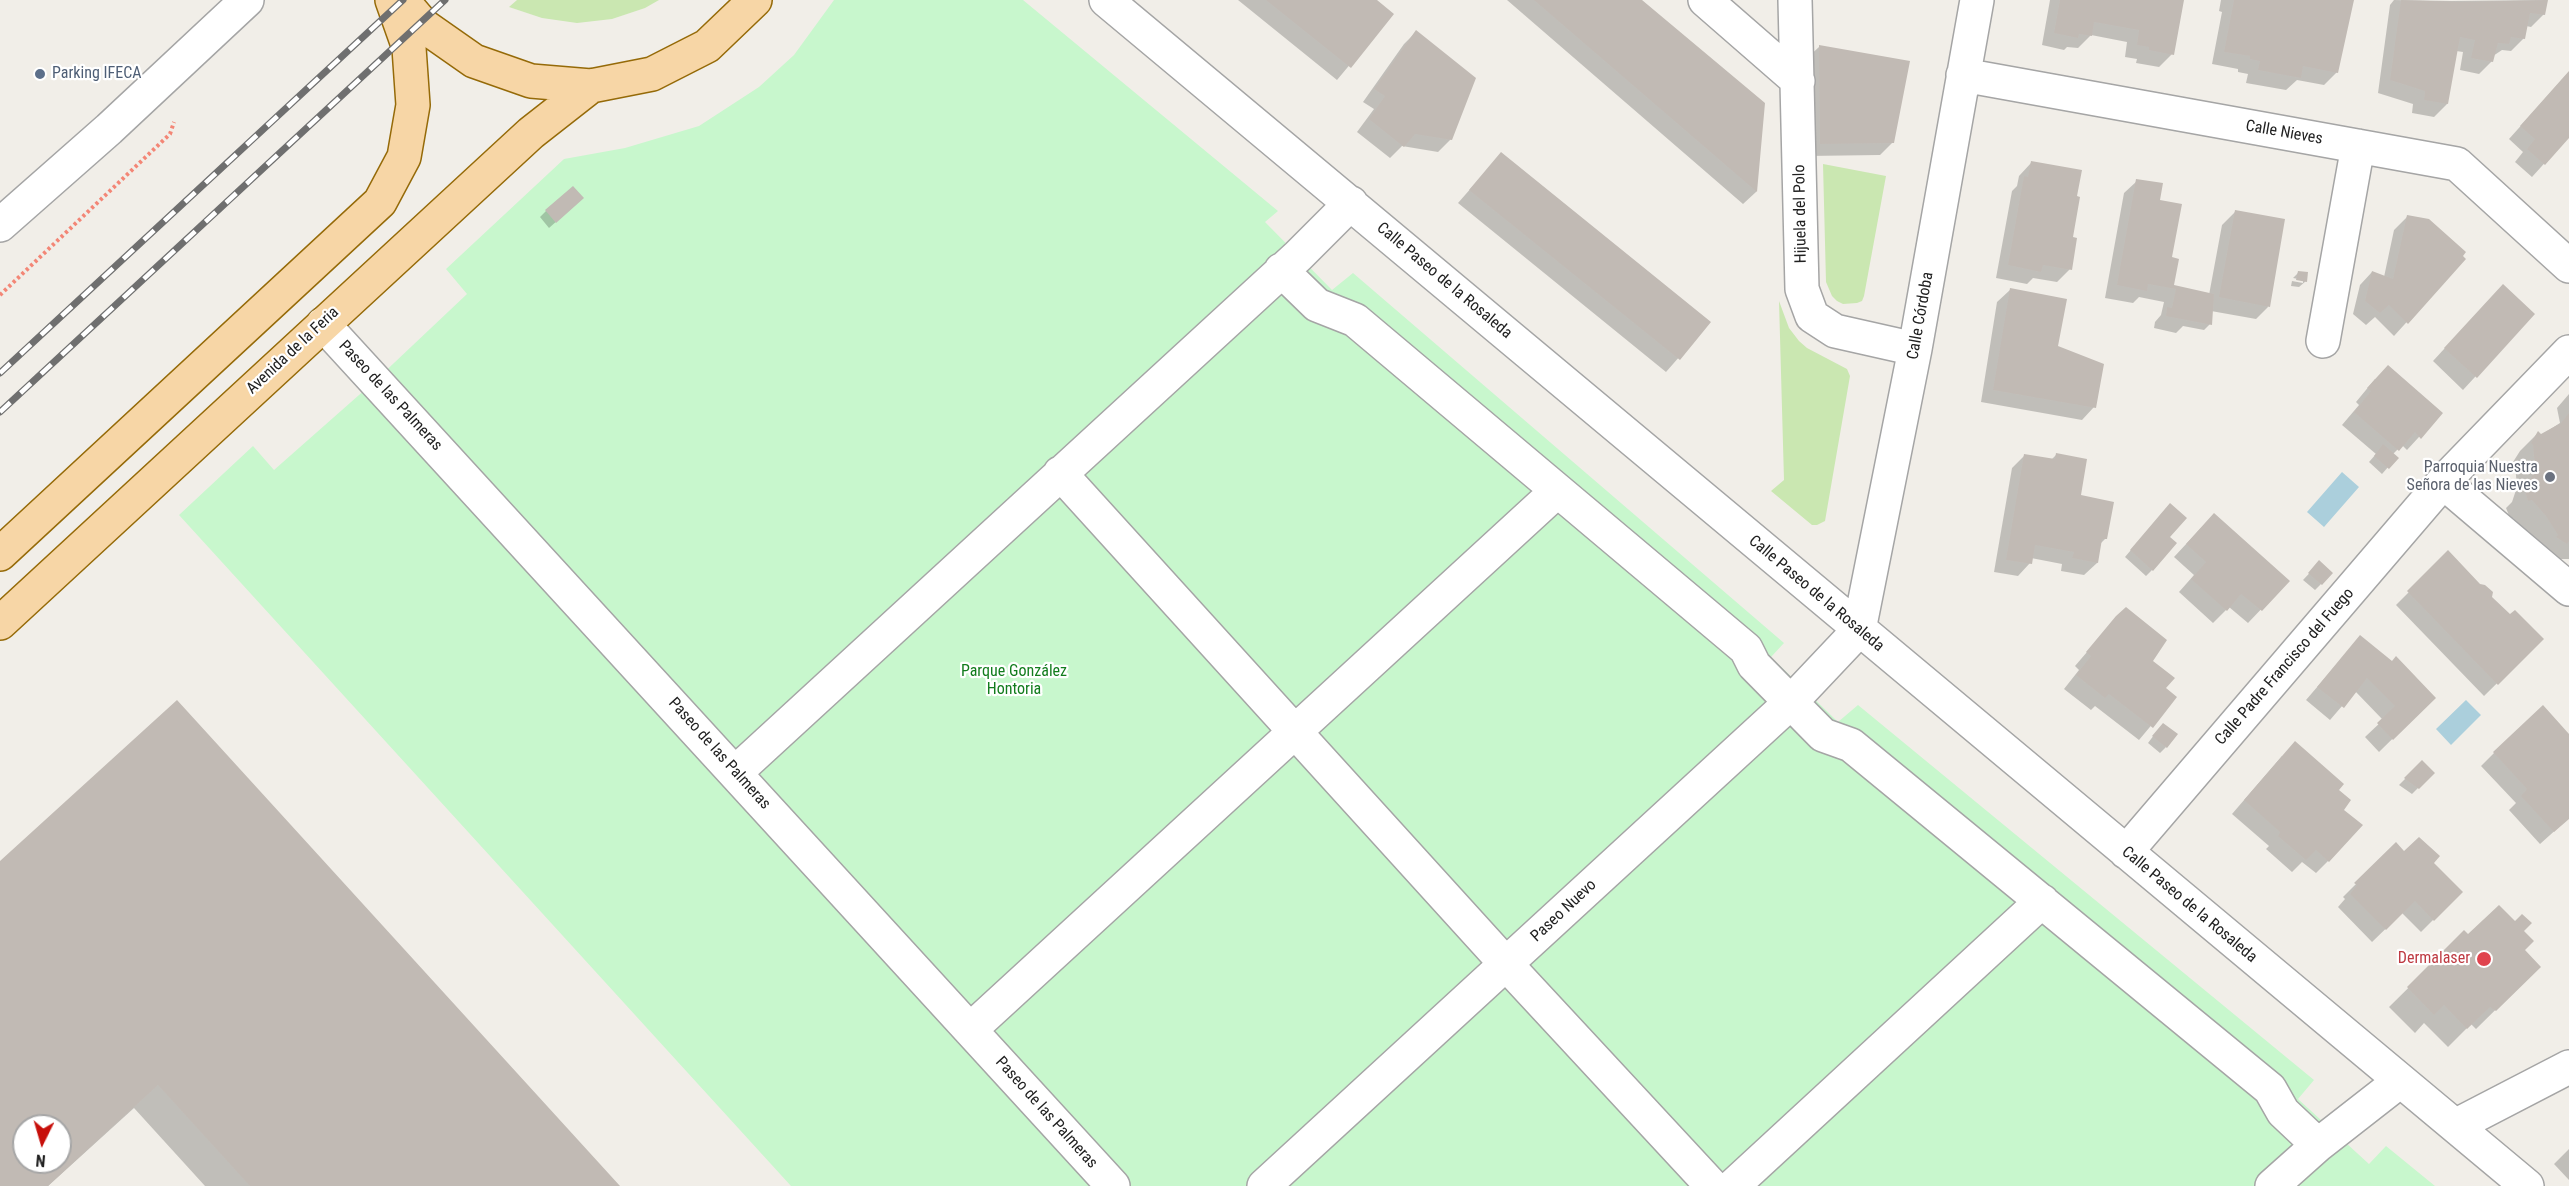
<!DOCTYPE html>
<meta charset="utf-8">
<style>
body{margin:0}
#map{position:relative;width:2569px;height:1186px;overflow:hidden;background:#f1eee8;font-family:"Roboto Condensed",sans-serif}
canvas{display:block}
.north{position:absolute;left:12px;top:1114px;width:60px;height:60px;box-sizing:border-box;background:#fff;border:2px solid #a6a6a6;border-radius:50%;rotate:185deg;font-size:16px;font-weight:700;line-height:24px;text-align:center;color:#212121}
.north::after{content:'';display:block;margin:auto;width:21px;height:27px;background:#c70f0a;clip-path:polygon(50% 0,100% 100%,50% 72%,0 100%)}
</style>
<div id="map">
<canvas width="2569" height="1186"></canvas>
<div class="north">N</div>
</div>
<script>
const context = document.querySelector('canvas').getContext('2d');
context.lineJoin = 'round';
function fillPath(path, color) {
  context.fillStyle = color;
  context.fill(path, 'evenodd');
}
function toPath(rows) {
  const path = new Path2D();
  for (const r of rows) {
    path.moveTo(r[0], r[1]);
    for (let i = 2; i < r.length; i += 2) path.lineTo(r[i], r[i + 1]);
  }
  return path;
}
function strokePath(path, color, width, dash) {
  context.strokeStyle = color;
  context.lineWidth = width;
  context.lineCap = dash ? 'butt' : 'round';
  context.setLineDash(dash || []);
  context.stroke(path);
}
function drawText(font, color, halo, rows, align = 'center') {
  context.font = font + ' "Roboto Condensed",sans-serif';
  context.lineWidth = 4.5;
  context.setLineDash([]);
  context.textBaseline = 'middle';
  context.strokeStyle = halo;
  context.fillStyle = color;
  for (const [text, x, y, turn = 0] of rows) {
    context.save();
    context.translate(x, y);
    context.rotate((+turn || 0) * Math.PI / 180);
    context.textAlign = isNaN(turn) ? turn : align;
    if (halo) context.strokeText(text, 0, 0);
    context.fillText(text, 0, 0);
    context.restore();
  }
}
const grass = toPath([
 [517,0,659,0,645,8,612,19,577,23,542,18,509,7],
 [1823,164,1886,176,1864,296,1862,301,1857,303,1843,304,1837,301,1832,296,1826,282],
 [1779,301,1789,328,1799,341,1807,348,1847,369,1850,376,1825,521,1817,525,1812,525,1771,491,1784,480]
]);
const park = toPath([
 [834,0,1023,0,1278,211,1265,222,1332,290,1353,273,1784,643,1771,657,1838,722,1858,705,2314,1080,2298,1099,2369,1164,2386,1146,2435,1186,791,1186,179,515,253,446,274,470,376,380,467,294,446,269,564,159,625,148,699,126,759,87,794,55]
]);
const water = toPath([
 [2342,472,2359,487,2324,527,2307,512],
 [2466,700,2481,715,2451,745,2436,729]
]);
const shadow = toPath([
 [1238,0,1375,0,1392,14,1337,80],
 [1507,0,1640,0,1763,104,1756,192,1743,204],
 [2050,0,2182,0,2172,54,2159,67,2136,63,2137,59,2125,57,2127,42,2091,35,2078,48,2067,47,2064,50,2042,45],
 [2221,0,2352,0,2337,72,2324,85,2297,80,2286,90,2246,83,2248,74,2238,72,2238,69,2212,64,2222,12,2219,11],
 [2394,0,2451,1,2547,0,2544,14,2531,27,2526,26,2524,38,2511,51,2502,50,2493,56,2492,61,2479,74,2460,70,2463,52,2456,51,2447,104,2434,117,2412,113,2413,104,2378,93,2390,5],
 [1416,32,1451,139,1438,152,1402,146,1390,158,1357,132,1374,109,1363,102,1404,44],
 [1819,47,1893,142,1880,155,1807,156,1806,59],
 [2569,72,2569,136,2532,177,2515,162,2523,152,2509,139],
 [1501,154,1709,323,1666,372,1458,203],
 [2031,163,2070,269,2057,282,2033,278,2027,284,1996,278,2012,191,2017,186,2019,176],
 [2137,181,2159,201,2171,259,2172,286,2209,295,2222,225,2235,212,2268,307,2256,319,2211,311,2210,324,2204,330,2183,326,2176,333,2154,328,2155,322,2161,315,2164,302,2139,297,2133,303,2105,298,2124,193],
 [576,204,549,228,540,217,546,211],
 [2407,217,2464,259,2394,336,2375,317,2366,325,2353,314,2360,285,2372,272,2384,277,2394,230],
 [2298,273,2306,281,2299,287,2291,286,2292,281,2303,283,2303,280,2293,278],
 [2010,290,2056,347,2094,407,2082,420,1981,402,1997,302],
 [2490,299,2533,314,2463,390,2433,361],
 [2375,379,2441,413,2407,450,2402,445,2392,455,2396,458,2382,474,2369,462,2376,454,2342,425,2359,405,2356,402],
 [2569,394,2569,559,2550,559,2513,518,2510,518,2506,508,2512,502,2517,487,2515,464,2513,462,2520,451,2538,433,2541,435,2560,423,2557,408],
 [2025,455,2051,460,2056,455,2106,538,2100,544,2097,563,2084,575,2061,571,2062,564,2031,558,2030,563,2018,576,1994,572,2012,468],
 [2164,511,2168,538,2152,570,2146,576,2125,557],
 [2201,528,2288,581,2248,623,2229,607,2213,623,2179,592,2194,575,2174,557],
 [2448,553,2510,616,2542,639,2484,696,2396,605],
 [2320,562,2321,584,2315,590,2303,580],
 [2117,617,2151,661,2164,688,2175,697,2139,740,2095,706,2091,710,2064,689,2079,670,2075,666],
 [2360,637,2434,698,2379,752,2365,737,2383,720,2355,691,2330,720,2306,700],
 [2157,731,2166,747,2160,753,2148,743],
 [2569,736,2569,818,2540,844,2509,810,2516,803,2481,766,2494,753],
 [2282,756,2342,810,2328,861,2316,873,2302,862,2292,872,2266,849,2269,846,2232,814],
 [2422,762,2433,773,2412,794,2399,785],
 [2396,844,2404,853,2432,863,2461,892,2421,932,2402,913,2372,942,2338,907,2345,899,2343,897],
 [0,863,618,1186,205,1186,134,1108,48,1186,0,1186],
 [24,1126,60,1126,60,1162,24,1162],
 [2522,931,2523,950,2539,967,2476,1029,2471,1024,2448,1047,2424,1023,2415,1033,2389,1007,2464,933,2468,936],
 [2569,1149,2569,1180,2554,1164]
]);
const building = toPath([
 [1266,0,1377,0,1394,14,1351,68],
 [1534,0,1642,0,1765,103,1757,192],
 [2060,0,2184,0,2174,55,2149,50,2149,47,2137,45,2139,30,2094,22,2092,36,2079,34,2078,38,2054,33],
 [2234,0,2354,0,2338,73,2303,66,2301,78,2258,70,2260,61,2250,59,2250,56,2224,52],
 [2401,0,2461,2,2548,0,2545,15,2530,13,2525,39,2511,37,2509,44,2498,43,2493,62,2471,58,2475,40,2460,37,2448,104,2424,100,2425,91,2390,80],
 [1416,30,1476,78,1452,140,1415,134,1404,147,1369,119,1385,96,1374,89],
 [1819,45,1910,61,1894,143,1820,144],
 [2569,71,2569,138,2545,165,2527,149,2535,139,2520,126],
 [1501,152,1711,322,1680,360,1469,190],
 [2031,161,2082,170,2077,196,2080,197,2073,237,2077,238,2072,270,2043,265,2041,272,2008,265,2024,176,2028,177],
 [2136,179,2163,183,2160,200,2182,204,2172,257,2179,259,2174,285,2214,294,2212,325,2166,316,2167,307,2172,308,2176,289,2148,284,2147,291,2117,285],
 [573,186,584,198,556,223,545,210],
 [2235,210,2285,219,2270,307,2219,297],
 [2407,215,2429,219,2466,252,2463,256,2466,259,2408,324,2389,305,2380,313,2365,301,2372,271,2393,279],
 [2298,271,2308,272,2307,282,2296,280],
 [2503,284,2535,314,2477,378,2444,348],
 [2010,288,2067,299,2058,346,2104,364,2096,408,1993,390],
 [2388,365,2443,413,2421,439,2415,432,2399,451,2354,412,2371,391,2367,388],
 [2569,413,2569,541,2567,544,2556,537,2558,535,2546,516,2532,500,2528,501,2524,488,2528,487,2535,467,2533,445,2531,443,2538,431,2541,434,2561,423],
 [2383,444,2399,458,2389,469,2374,456],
 [2056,453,2087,459,2081,495,2114,502,2107,539,2102,539,2098,563,2072,558,2074,552,2035,545,2032,564,2006,560,2024,454,2055,459],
 [2170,503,2187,518,2170,537,2177,543,2153,571,2130,550],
 [2214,513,2290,581,2262,611,2241,594,2227,611,2191,579,2206,562,2186,544],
 [2448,550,2480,584,2485,585,2493,592,2492,597,2510,614,2515,610,2544,639,2498,685,2407,591],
 [2319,560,2333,573,2322,585,2308,573],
 [2126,607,2167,640,2153,661,2175,678,2166,688,2177,697,2153,728,2109,694,2105,698,2076,675,2091,656,2086,652,2116,616],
 [2360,635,2392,661,2396,656,2436,698,2393,740,2377,723,2395,706,2367,678,2344,708,2317,687],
 [177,700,620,1186,250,1186,158,1085,48,1186,0,1186,0,861],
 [24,1126,60,1126,60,1162,24,1162],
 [2543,705,2569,734,2569,819,2554,832,2521,796,2527,789,2493,752],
 [2163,723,2178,734,2167,748,2152,736],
 [2295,741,2344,784,2339,790,2351,800,2344,810,2363,825,2329,862,2316,850,2306,860,2278,836,2280,832,2244,800],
 [2422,760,2435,773,2419,789,2404,778],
 [2419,837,2440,856,2434,863,2463,892,2434,921,2415,901,2386,930,2350,894,2357,885,2354,883,2396,842,2404,851],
 [2499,905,2515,921,2522,914,2532,923,2524,931,2534,941,2525,950,2541,967,2496,1011,2490,1007,2467,1029,2444,1005,2434,1015,2407,987,2464,930,2468,934]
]);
const path = toPath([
 [0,295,170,134,174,122]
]);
const minor = toPath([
 [1106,0,2527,1186],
 [1705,0,1798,81],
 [1795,0,1802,289,1812,316,1835,331,1915,349],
 [1963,75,2457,164,2569,266],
 [0,225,109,129,247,0],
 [1281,270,1317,305,1355,320,1746,649,1754,665,1823,735,1851,745,2270,1089,2283,1112,2318,1145],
 [323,324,1113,1186],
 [2323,341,2358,146],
 [1060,473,1506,964,1712,1186],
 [2443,482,2569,589],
 [736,772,1298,256,1351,203],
 [2126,852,2443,482,2569,352],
 [970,1030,1557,491],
 [2455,1126,2569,1067],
 [1264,1186,1790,703,1859,630,1915,349,1977,0],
 [1733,1186,2042,901],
 [2272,1186,2318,1145,2400,1081]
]);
const major = toPath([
 [402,0,424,26,474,61,531,81,591,86,652,74,707,46,755,0],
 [0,554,380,202,404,157,413,105,409,48,392,0],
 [0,623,531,133,591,86]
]);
const rail = toPath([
 [0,373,403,0],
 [0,412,445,0]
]);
const markers = [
 [40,74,6,"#5c6f8a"],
 [2550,477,6,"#6b7280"],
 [2484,959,8,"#e0444e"]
];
const serviceNames = [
 ["Parking IFECA",52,74]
];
const streetNames = [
 ["Calle Nieves",2284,133,10],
 ["Hijuela del Polo",1801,214,-91],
 ["Calle Paseo de la Rosaleda",1444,281,40],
 ["Calle Córdoba",1921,316,-80],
 ["Avenida de la Feria",293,351,-43],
 ["Paseo de las Palmeras",390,396,47],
 ["Calle Paseo de la Rosaleda",1816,594,40],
 ["Calle Padre Francisco del Fuego",2285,667,-49],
 ["Paseo de las Palmeras",719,754,48],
 ["Calle Paseo de la Rosaleda",2189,905,40],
 ["Paseo Nuevo",1564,911,-43],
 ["Paseo de las Palmeras",1046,1113,48]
];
const worshipNames = [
 ["Parroquia Nuestra",2538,468],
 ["Señora de las Nieves",2538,486]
];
const parkNames = [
 ["Parque González",1014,672],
 ["Hontoria",1014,690]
];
const healthNames = [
 ["Dermalaser",2470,959]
];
fillPath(grass, '#cae7b1');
fillPath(park, '#c8f7cd');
fillPath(water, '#abcfdc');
fillPath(shadow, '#0003');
fillPath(building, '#c1bab4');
strokePath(minor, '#a5a5a5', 36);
strokePath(major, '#956a08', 36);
strokePath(path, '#f38676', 4, [3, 3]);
strokePath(minor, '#fff', 33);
strokePath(major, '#f7d6a6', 33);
strokePath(rail, '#6f6f6f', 7);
strokePath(rail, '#fff', 4.5, [14]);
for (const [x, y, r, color] of markers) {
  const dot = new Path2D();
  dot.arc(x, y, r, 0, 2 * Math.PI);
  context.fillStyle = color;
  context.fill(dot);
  strokePath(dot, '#fff', 2);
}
drawText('16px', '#4e5e75', '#fff', serviceNames, 'left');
drawText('16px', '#212121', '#fff', streetNames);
drawText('16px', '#5b616d', '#fff', worshipNames, 'right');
drawText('16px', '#127c1d', '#fff', parkNames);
drawText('16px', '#be3a42', '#fff', healthNames, 'right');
</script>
